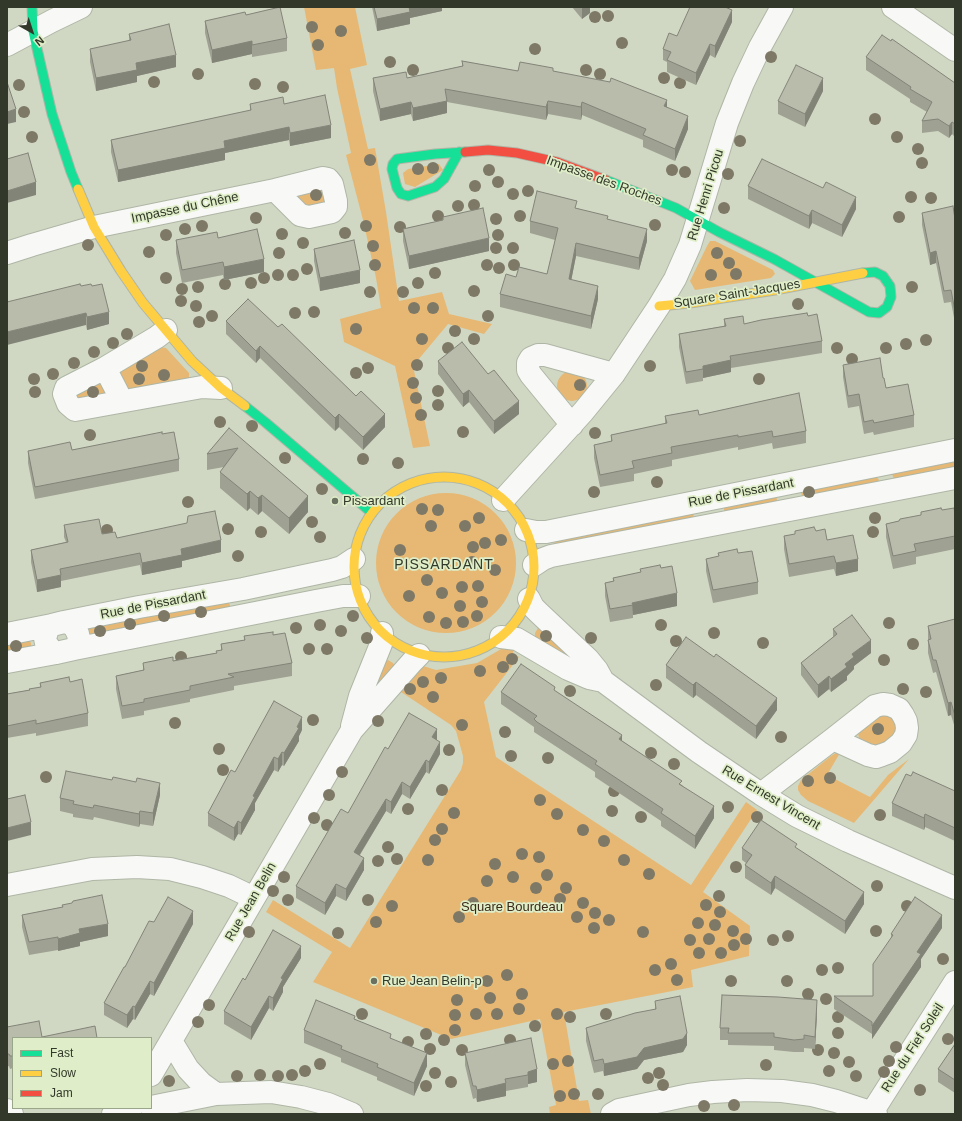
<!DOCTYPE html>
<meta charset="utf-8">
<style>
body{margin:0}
#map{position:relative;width:962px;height:1121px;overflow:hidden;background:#d0d8c3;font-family:Arial,sans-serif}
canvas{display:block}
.frame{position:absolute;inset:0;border:8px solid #33392a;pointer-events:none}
.legend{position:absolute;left:12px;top:1037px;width:140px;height:72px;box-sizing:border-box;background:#dfeec8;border:1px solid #9aa689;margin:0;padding:5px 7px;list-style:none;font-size:12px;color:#33392a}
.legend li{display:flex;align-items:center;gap:8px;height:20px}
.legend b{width:20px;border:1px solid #9aa689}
.north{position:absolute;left:12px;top:12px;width:40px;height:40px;-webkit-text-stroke:3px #dfeec8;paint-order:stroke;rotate:141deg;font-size:11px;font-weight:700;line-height:16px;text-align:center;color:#33392a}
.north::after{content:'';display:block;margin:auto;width:14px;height:18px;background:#33392a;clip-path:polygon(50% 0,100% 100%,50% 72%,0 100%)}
</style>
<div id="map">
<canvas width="962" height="1121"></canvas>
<div class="frame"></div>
<ul class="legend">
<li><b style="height:5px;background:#16e098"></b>Fast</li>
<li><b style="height:5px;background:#ffcf43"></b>Slow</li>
<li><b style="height:5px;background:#f24e42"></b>Jam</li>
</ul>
<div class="north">N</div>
</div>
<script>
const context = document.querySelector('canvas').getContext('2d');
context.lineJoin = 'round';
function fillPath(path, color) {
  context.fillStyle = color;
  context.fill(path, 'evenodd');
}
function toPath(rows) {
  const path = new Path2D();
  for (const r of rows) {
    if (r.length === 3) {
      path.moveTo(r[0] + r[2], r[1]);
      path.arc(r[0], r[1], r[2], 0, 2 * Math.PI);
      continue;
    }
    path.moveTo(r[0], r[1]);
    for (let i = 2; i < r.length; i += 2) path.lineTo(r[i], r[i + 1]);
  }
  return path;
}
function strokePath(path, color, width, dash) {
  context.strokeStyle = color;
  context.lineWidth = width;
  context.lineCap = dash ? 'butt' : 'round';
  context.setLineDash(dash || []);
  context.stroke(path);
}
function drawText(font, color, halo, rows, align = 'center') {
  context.font = font + ' Arial,sans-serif';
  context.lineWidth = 3.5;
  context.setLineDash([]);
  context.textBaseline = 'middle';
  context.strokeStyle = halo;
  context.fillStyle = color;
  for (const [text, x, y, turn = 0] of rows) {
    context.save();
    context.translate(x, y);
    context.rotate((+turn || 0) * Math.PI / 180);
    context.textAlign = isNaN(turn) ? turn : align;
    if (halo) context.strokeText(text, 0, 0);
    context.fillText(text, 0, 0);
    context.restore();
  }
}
const green = toPath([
 [304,7,355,7,367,65,350,69,368,149,375,148,386,212,399,301,442,292,449,314,492,324,484,334,448,324,413,366,430,446,413,448,395,366,344,342,340,319,381,308,376,278,363,220,346,155,351,153,337,88,334,68,316,70],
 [439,164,443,170,415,187,405,184,403,173,408,169],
 [321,183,330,203,304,209,294,200,296,190],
 [710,241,715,241,773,270,775,274,771,278,695,290,690,281,707,246],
 [160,347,166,348,189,373,189,378,129,393,118,375,120,369],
 [572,386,15],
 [99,379,107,395,76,404,75,388],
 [955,456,955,471,894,479,892,474,893,470],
 [876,476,879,480,877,484,805,499,802,496,801,493,803,489],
 [446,563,70],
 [775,496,777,499,776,503,726,512,724,510,724,507],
 [693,511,694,514,693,517,688,521,550,546,560,539],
 [226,599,230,605,229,611,91,643,86,633,89,626],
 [543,627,584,666,535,637,535,633,538,628],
 [7,637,26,637,31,643,31,651,7,658],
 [508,645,514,649,513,653,519,657,484,702,496,757,511,767,691,885,746,802,757,810,703,892,750,926,749,956,691,970,693,987,564,1012,579,1101,588,1100,591,1114,550,1114,549,1107,556,1105,540,1019,451,1039,313,982,332,952,266,912,273,900,350,948,461,770,463,763,463,756,456,731,451,725,398,690,420,665,436,670,477,663],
 [388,660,393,663,395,666,372,698,384,661],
 [878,714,891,715,897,725,895,733,877,749,859,739,858,732],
 [836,753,840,753,827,775,870,797,888,775,909,759,854,823,808,801,801,795,798,790,798,786,801,780,831,756]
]);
const street = toPath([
 [893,7,955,50],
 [7,45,52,21,81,7],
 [7,253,32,245,94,227,275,190,323,178,328,179,332,184,336,201,336,207,332,212,309,217,300,215,275,190],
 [166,330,157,337,105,368,66,388,64,394,68,404,75,410,202,387,221,388],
 [105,368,122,401],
 [572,425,531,375,528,370,528,363,531,358,538,355,545,355,614,374],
 [503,500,583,412,614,374,659,306,675,279,690,245,727,123,743,83,760,47,782,7],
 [526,530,536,532,546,532,955,450],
 [534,565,543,559,551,556,955,478],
 [529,599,533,607,539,613,588,659,597,670,603,681,699,752,761,794,797,816,848,841,955,888],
 [64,622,139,607,243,589,332,570,342,567,354,559],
 [7,634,52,625],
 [501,637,517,639,568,669,589,678,603,681],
 [74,649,316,601,343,596,359,596],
 [7,662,56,653,74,649,77,645,79,639,78,634,75,628,71,624,64,622,52,625,48,629,45,638,46,643,52,651,56,653],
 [352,726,360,696,381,644,382,633],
 [761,794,833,739,875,706,883,704,890,705,899,709,903,715,906,721,907,728,906,735,901,743,890,752,882,755,876,757,868,755,833,739],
 [7,885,92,869,137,867,170,869,202,877,229,886,254,898],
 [171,1041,188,1069,201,1083,216,1094],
 [151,1075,352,730,412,662,419,655],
 [151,1107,216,1094,271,1092,301,1097,328,1104,352,1114],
 [7,1110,12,1114],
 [113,1114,130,1111,131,1108],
 [612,1114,619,1110,689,1095,713,1092,747,1090,782,1091,812,1095,836,1101,876,1114],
 [871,1114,955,982]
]);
const fast = toPath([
 [32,7,33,31,52,114,71,172,78,189],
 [459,152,444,179,435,187,408,196,401,194,397,188,392,169,393,164,397,159,435,154,465,152],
 [606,180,676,208,719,232,774,259,869,312,879,313,887,307,891,297,890,286,883,276,875,272,863,273],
 [245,406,265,422,372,513]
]);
const slow = toPath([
 [78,189,94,227,121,271,143,303,192,361,221,388,245,406],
 [659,306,690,303,775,290,863,273],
 [444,567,90]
]);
const jam = toPath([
 [465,152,488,150,517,153,557,162,606,180]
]);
const trees = [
 [608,16],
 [595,17],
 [312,27],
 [341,31],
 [622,43],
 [318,45],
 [535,49],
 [771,57],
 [390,62],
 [413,70],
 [586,70],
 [198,74],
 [600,74],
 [664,78],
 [154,82],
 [680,83],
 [255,84],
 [19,85],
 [283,87],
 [24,112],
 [875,119],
 [32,137],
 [897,137],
 [740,141],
 [918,149],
 [370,160],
 [922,163],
 [433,168],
 [418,169],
 [489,170],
 [672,170],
 [685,172],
 [728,174],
 [498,182],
 [475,186],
 [528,191],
 [513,194],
 [316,195],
 [911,197],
 [931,198],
 [474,205],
 [458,206],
 [724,208],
 [438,216],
 [520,216],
 [899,217],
 [256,218],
 [496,219],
 [655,225],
 [202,226],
 [366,226],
 [400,227],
 [185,229],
 [345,233],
 [282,234],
 [166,235],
 [498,235],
 [303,243],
 [88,245],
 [373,246],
 [496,248],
 [513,248],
 [149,252],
 [279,253],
 [717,253],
 [729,263],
 [375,265],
 [487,265],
 [514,265],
 [499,268],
 [307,269],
 [435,273],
 [736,274],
 [278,275],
 [293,275],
 [711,275],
 [166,278],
 [264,278],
 [251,283],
 [418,283],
 [225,284],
 [198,287],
 [912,287],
 [182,289],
 [474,291],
 [370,292],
 [403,292],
 [181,301],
 [798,304],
 [196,306],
 [414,308],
 [433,308],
 [314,312],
 [295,313],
 [212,316],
 [488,316],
 [199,322],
 [356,329],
 [455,331],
 [127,334],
 [422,339],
 [474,339],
 [926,340],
 [113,343],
 [906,344],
 [448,348],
 [837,348],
 [886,348],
 [94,352],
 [852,359],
 [74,363],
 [417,365],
 [142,366],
 [650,366],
 [368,368],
 [356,373],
 [53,374],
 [164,375],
 [34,379],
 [139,379],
 [759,379],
 [413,383],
 [580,385],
 [438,391],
 [35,392],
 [93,392],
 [416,398],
 [438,405],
 [421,415],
 [220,422],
 [252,426],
 [463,432],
 [595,433],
 [90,435],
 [285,458],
 [363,459],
 [398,463],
 [657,482],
 [322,489],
 [594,492],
 [809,492],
 [188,502],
 [422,509],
 [438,510],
 [479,518],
 [875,518],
 [312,522],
 [431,526],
 [465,526],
 [228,529],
 [107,530],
 [261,532],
 [873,532],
 [320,537],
 [501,540],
 [485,543],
 [473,547],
 [400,550],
 [238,556],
 [472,562],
 [495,570],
 [427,580],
 [478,586],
 [462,587],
 [442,593],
 [409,596],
 [482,602],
 [460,606],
 [201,612],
 [164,616],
 [353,616],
 [477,616],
 [429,617],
 [463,622],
 [446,623],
 [889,623],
 [130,624],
 [320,625],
 [661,625],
 [296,628],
 [100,631],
 [341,631],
 [714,633],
 [546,636],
 [367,638],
 [591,638],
 [676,641],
 [763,643],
 [913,644],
 [16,646],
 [309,649],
 [327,649],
 [181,657],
 [512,659],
 [884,660],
 [503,667],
 [480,671],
 [441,678],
 [423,682],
 [656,685],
 [410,689],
 [903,689],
 [570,691],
 [926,692],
 [433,697],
 [313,720],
 [378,721],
 [175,723],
 [462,725],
 [878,729],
 [505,732],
 [781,737],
 [219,749],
 [449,750],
 [651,753],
 [511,756],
 [548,758],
 [674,764],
 [223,770],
 [342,772],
 [46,777],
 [830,778],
 [808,781],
 [442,790],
 [614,791],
 [329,795],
 [540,800],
 [728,807],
 [408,809],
 [612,811],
 [454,813],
 [557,814],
 [880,815],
 [641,817],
 [757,817],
 [314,818],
 [327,825],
 [442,829],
 [583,830],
 [435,840],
 [604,841],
 [388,847],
 [522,854],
 [539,857],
 [397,859],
 [428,860],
 [624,860],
 [378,861],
 [495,864],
 [736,867],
 [649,874],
 [547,875],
 [284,877],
 [513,877],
 [487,881],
 [877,886],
 [536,888],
 [566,888],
 [273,891],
 [719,896],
 [560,899],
 [288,900],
 [368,900],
 [473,903],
 [583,903],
 [706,905],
 [392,906],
 [907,906],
 [720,912],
 [595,913],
 [459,917],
 [577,917],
 [609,920],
 [376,922],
 [698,923],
 [715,925],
 [594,928],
 [733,931],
 [876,931],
 [249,932],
 [643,932],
 [338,933],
 [788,936],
 [709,939],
 [746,939],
 [690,940],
 [773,940],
 [734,945],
 [699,953],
 [721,953],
 [943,959],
 [671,964],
 [838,968],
 [655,970],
 [822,970],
 [507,975],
 [677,980],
 [487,981],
 [731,981],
 [787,981],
 [522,994],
 [808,994],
 [490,998],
 [826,999],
 [457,1000],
 [209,1005],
 [519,1009],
 [362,1014],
 [476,1014],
 [497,1014],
 [557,1014],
 [606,1014],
 [455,1015],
 [570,1017],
 [838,1017],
 [198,1022],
 [535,1026],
 [455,1030],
 [838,1033],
 [426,1034],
 [948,1039],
 [444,1040],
 [510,1040],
 [408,1042],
 [896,1047],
 [430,1049],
 [462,1050],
 [818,1050],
 [834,1053],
 [568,1061],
 [889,1061],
 [849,1062],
 [320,1064],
 [553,1064],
 [766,1065],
 [305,1071],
 [829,1071],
 [884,1072],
 [435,1073],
 [659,1073],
 [260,1075],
 [292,1075],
 [237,1076],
 [278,1076],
 [856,1076],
 [648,1078],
 [169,1081],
 [451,1082],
 [663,1085],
 [426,1086],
 [920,1090],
 [574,1094],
 [598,1094],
 [560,1096],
 [734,1105],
 [704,1106]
];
const wall = toPath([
 [372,7,446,7,442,8,442,11,410,18,410,24,377,31],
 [572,7,590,7,590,13,582,19],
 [246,15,287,38,287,51,252,57,252,54,212,63,205,33,205,21],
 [732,22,715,58,710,55,696,85,667,72,667,62,663,60,663,49,677,36],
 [129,34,176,67,137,76,137,82,96,91,90,62,90,49,129,41],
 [891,41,955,83,955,137,952,134,949,138,938,131,922,133,922,121,927,112,910,102,910,99,866,70,866,57],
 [462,61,518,71,553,71,667,107,688,129,675,161,643,147,643,140,582,115,581,120,548,114,546,120,447,102,447,113,413,121,411,114,380,121,373,91,373,78,407,78,462,66],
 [823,91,805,127,778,114,778,101],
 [250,104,284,104,331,138,290,146,289,140,225,153,225,160,118,182,111,152,111,140,250,111],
 [748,186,856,209,842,237,812,223,809,229,748,199],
 [577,208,608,219,647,241,639,270,576,256,571,280,598,299,591,329,500,307,500,294,516,277,547,274,555,240,530,233,530,221],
 [922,213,955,219,955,323,951,302,944,303,936,263,930,265,922,225],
 [443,217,489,251,409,269,403,241,403,229,443,220],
 [218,238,264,272,224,280,223,275,182,283,176,253,176,240],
 [314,249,360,283,320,291,314,261],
 [81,286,109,324,87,330,86,325],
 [808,316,822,341,822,353,731,368,731,372,703,378,703,381,686,384,679,347,679,334,724,326,724,319,744,324],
 [226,321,385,427,363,450,339,427,335,431,260,358,256,363,226,334],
 [438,361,519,414,494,434,469,402,463,407,438,374],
 [955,364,955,389,954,385,954,365],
 [843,365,883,378,886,388,914,415,914,427,874,435,873,432,864,434,859,406,848,408,843,377],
 [699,415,806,431,806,443,773,449,772,443,738,450,738,447,672,460,672,466,634,474,634,481,600,487,594,458,594,445,611,441,611,435,665,424,665,416],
 [229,428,308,512,289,534,262,511,258,515,250,508,247,511,220,488,220,472,224,467,207,470,207,454],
 [162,434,179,459,179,471,35,499,28,463,28,451,72,450],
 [942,510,955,514,955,549,916,557,916,564,893,569,886,537,886,524],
 [64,525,117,538,221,552,182,561,182,567,142,575,140,565,61,581,61,587,37,592,31,562,31,550,66,542,64,537],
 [816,531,827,540,858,571,836,576,834,569,789,577,784,549,784,536],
 [706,559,758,582,758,594,713,603,706,571],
 [661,568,677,606,633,615,633,618,610,622,605,596,605,583,613,581,613,578],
 [955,619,955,728,951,715,948,716,936,672,933,673,928,653,928,626],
 [833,629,871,653,854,666,854,669,847,676,847,680,831,692,829,689,818,698,801,675,801,663,833,637],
 [273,635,292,663,292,676,234,686,234,690,190,699,190,702,144,711,144,715,122,719,116,689,116,676,143,670,143,663,173,661,216,653,221,650,221,644,244,640,244,636],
 [666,665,777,710,756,739,696,695,693,698,666,678],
 [70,682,88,713,88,726,36,736,36,733,7,738,7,694,29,690,40,687,40,683],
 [555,691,682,785,714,818,695,849,661,826,661,821,595,777,595,772,537,734,534,732,534,727,501,704,501,692],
 [302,730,299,736,299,741,284,766,282,765,278,772,274,770,255,803,255,810,241,835,238,834,234,841,208,826,208,813,235,772],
 [437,740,440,754,429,774,426,772,410,799,402,794,391,814,386,811,360,855,364,870,346,901,336,896,325,915,296,898,296,886,348,813,388,749],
 [911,776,955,791,955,841,925,827,924,830,892,816,892,803],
 [160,795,153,826,140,824,139,827,94,817,93,820,73,817,73,814,60,811,60,798],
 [742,848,797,848,864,904,845,934,775,888,771,895,745,878,745,865,746,863,742,860],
 [62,905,108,936,80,942,80,946,58,951,58,950,29,955,22,927,22,915,62,907],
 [154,922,193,924,154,996,150,994,135,1020,133,1019,127,1028,104,1015,104,1003,125,967],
 [942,928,921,959,921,967,872,1039,872,1034,834,1009,834,996,873,996,891,939,891,934],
 [301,958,283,987,283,992,273,1011,269,1008,251,1040,224,1024,224,1011,245,980],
 [655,1001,687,1045,683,1052,644,1060,637,1069,604,1076,603,1071,594,1073,586,1041,586,1028,655,1009],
 [817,1013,815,1049,804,1048,804,1052,794,1052,774,1050,774,1046,728,1045,728,1040,720,1040,720,1028],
 [355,1019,391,1038,427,1066,414,1096,377,1080,377,1077,341,1062,341,1058,304,1043,304,1030],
 [7,1027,42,1037,97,1038,13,1038,13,1068,10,1069,9,1066,7,1067],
 [531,1038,537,1082,528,1084,528,1087,506,1091,506,1096,477,1102,476,1098,473,1099,465,1065,465,1053],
 [955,1044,955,1093,938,1082,938,1069]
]);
const shadedWall = toPath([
 [409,7,446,7,442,8,442,11,410,18,410,24,377,31,377,19],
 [582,7,590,7,590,13,582,19],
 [732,10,732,22,715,58,715,46],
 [252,41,252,54,212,63,212,50],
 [710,44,710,55,696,85,696,73],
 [176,55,176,67,137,76,137,82,96,91,96,78,136,63],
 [823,78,823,91,805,127,805,114],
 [667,100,667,112,664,106],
 [447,101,447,113,413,121,413,108],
 [548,101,548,114,546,120,546,107],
 [411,102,411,114,380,121,380,109],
 [582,102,582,115,581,120,581,107],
 [16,109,16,122,7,124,7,112],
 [688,116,688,129,675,161,675,149],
 [952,122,952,134,949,138,949,126],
 [331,125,331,138,290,146,290,133],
 [289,127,289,140,225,153,225,160,118,182,118,170,224,141],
 [36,182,36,195,7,203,7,191],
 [856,197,856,209,842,237,842,225],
 [812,210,812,223,809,229,809,216],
 [647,229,647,241,639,270,639,258],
 [489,238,489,251,409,269,409,256],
 [576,243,576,256,569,292,569,279],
 [936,251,936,263,930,265,930,253],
 [264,259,264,272,224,280,224,267],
 [360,270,360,283,320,291,320,278],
 [598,286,598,299,591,329,591,316],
 [109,312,109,324,87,330,87,317],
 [86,313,86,325,7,345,7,332],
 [260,346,260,358,256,363,256,351],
 [731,360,731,372,703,378,703,366],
 [469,390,469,402,463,407,463,394],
 [519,401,519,414,494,434,494,421],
 [339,414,339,427,335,431,335,418],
 [385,414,385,427,363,450,363,437],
 [250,491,250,508,247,511,247,494],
 [262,495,262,511,258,515,258,498],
 [308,496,308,512,289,534,289,518],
 [221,540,221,552,182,561,182,567,142,575,142,563,181,549],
 [858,559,858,571,836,576,836,563],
 [61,575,61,587,37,592,37,580],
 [677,593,677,606,633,615,632,603],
 [871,640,871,653,854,666,854,669,847,676,847,680,831,692,831,679,845,664,852,654],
 [829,676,829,689,818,698,818,685],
 [696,682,696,695,693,698,693,685],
 [777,698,777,710,756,739,756,726],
 [951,702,951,715,948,716,948,703],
 [302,717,302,730,299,736,299,741,284,766,284,753],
 [437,729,437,741,432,737],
 [622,735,622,748,619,739],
 [440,742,440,754,429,774,429,762],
 [282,752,282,765,278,772,278,759],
 [274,757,274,770,255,803,255,810,241,835,241,823,253,796],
 [426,760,426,772,410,799,410,787],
 [402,782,402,794,391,814,391,802],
 [160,783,160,795,153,826,153,813],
 [386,799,386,811,354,864,354,852],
 [714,806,714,818,695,849,695,836],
 [140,811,140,824,139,827,139,814],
 [925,814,925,827,924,830,924,818],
 [238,821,238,834,234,841,234,828],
 [31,822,31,835,7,841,7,828],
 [364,858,364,870,346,901,346,889],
 [775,876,775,888,771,895,771,883],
 [336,884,336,896,325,915,325,903],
 [864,892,864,904,845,934,845,921],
 [193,911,193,924,154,996,154,983],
 [942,915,942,928,921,959,921,967,872,1039,872,1026,917,952],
 [108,924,108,936,80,942,80,946,58,951,58,939,79,929],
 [301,946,301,958,283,987,283,992,273,1011,273,998,281,978],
 [150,981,150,994,135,1020,135,1007],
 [269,996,269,1008,251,1040,251,1027],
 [817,1000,817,1013,815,1049,815,1037],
 [133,1006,133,1019,127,1028,127,1015],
 [687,1033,687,1045,683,1052,644,1060,637,1069,604,1076,604,1064,644,1048],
 [427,1053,427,1066,414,1096,414,1083],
 [537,1069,537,1082,528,1084,528,1072],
 [506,1083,506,1096,477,1102,477,1090]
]);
const building = toPath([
 [280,7,287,38,252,45,252,41,212,50,205,21,245,12,246,15,280,7],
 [374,7,409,7,410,12,377,19,374,7],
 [690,7,725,7,732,10,715,46,710,44,696,73,667,60,671,52,663,49,669,33,677,36,690,7],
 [169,24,176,55,136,63,137,70,96,78,90,49,131,40,129,34,169,24],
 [882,35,891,41,892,39,955,83,955,124,952,122,949,126,938,119,922,121,932,102,910,89,911,87,866,57,882,35],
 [462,61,518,71,520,62,553,68,553,71,610,82,611,78,667,100,664,106,688,116,675,149,643,135,646,129,582,102,581,107,548,101,546,107,445,89,447,101,413,108,411,102,380,109,373,78,406,72,407,78,463,66,462,61],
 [796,65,823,78,805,114,778,101,796,65],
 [7,82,16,109,7,112,7,82],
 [325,95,331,125,290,133,289,127,224,141,225,148,118,170,111,140,251,110,250,104,283,97,284,104,325,95],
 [28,153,36,182,7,191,7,159,28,153],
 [762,159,823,188,826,182,856,197,842,225,812,210,809,216,748,186,762,159],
 [537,191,577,201,575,208,608,216,607,219,647,229,639,258,576,243,569,279,598,286,591,316,500,294,506,274,516,277,519,267,547,274,558,228,530,221,537,191],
 [953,206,955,219,955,311,951,290,944,291,936,251,930,253,922,213,953,206],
 [483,208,489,238,409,256,403,229,443,220,443,217,483,208],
 [257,229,264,259,224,267,223,262,182,270,176,240,217,232,218,238,257,229],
 [354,240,360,270,320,278,314,249,354,240],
 [80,284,81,286,91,284,92,286,102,284,109,312,87,317,86,313,7,332,7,302,80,284],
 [248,299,278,327,282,324,356,396,361,391,385,414,363,437,339,414,335,418,260,346,256,351,226,321,248,299],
 [807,313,808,316,817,314,822,341,730,356,731,360,703,366,703,369,686,372,679,334,726,326,724,319,743,316,744,324,761,320,807,313],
 [462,342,488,374,494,370,519,401,494,421,469,390,463,394,438,361,462,342],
 [880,358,883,378,884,378,886,388,908,384,914,415,874,423,873,420,864,422,859,394,848,396,843,365,880,358],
 [799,393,806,431,773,437,772,431,738,437,738,435,671,447,672,453,632,461,634,468,600,475,594,445,612,441,611,435,667,423,665,416,698,410,699,415,799,393],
 [229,428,308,496,289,518,262,495,258,498,250,491,247,494,220,472,238,448,207,454,229,428],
 [162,432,162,434,174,432,179,459,35,487,28,451,70,442,72,450,162,432],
 [941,508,942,510,954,508,955,514,955,536,914,544,916,551,893,556,886,524,899,521,900,519,921,515,921,512,941,508],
 [215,511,221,540,181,549,182,555,142,563,140,553,60,569,61,575,37,580,31,550,68,542,64,525,99,519,102,534,115,532,117,538,187,523,188,516,215,511],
 [814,527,816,531,825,529,827,540,853,535,858,559,836,563,834,556,789,564,784,536,795,534,795,531,814,527],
 [737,549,738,553,752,551,758,582,713,590,706,559,719,556,718,553,737,549],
 [660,565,661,568,672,566,677,593,632,603,633,605,610,609,605,583,614,581,613,578,641,572,640,569,660,565],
 [852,615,871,640,852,654,854,657,845,664,847,667,831,679,829,676,818,685,801,663,837,634,833,629,852,615],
 [955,619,955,716,951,702,948,703,936,660,933,660,928,640,931,639,928,626,955,619],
 [273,632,273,635,285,633,292,663,228,674,234,677,190,686,190,690,144,699,144,702,122,706,116,676,144,670,143,663,173,657,173,661,217,653,216,651,222,650,221,644,245,640,244,636,273,632],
 [686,637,714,657,716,654,777,698,756,726,696,682,693,685,666,665,686,637],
 [521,664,555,687,554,690,622,735,619,739,682,781,679,784,714,806,695,836,661,813,663,809,595,764,597,761,537,722,534,719,537,716,501,692,521,664],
 [69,677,70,682,82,679,88,713,36,724,36,720,7,726,7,694,30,690,29,689,41,687,40,683,69,677],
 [274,701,302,717,297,727,299,728,284,753,282,752,278,759,274,757,253,796,255,797,241,823,238,821,234,828,208,813,231,770,235,772,274,701],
 [409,713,437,729,432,737,440,742,429,762,426,760,410,787,402,782,391,802,386,799,354,852,364,858,346,889,336,884,325,903,296,886,341,809,348,813,385,747,388,749,409,713],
 [66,771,112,780,113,777,136,782,137,778,160,783,153,813,140,811,139,814,94,805,93,808,73,804,74,801,60,798,66,771],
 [913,772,955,791,955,828,925,814,924,818,892,803,906,774,911,776,913,772],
 [25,795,31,822,7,828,7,799,25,795],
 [761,820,797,844,795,847,864,892,845,921,775,876,771,883,745,865,752,855,742,848,761,820],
 [102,895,108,924,79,929,80,933,58,939,58,937,29,942,22,915,63,907,62,905,72,903,73,901,102,895],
 [168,897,193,911,154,983,150,981,135,1007,133,1006,127,1015,104,1003,124,967,125,967,149,921,154,922,168,897],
 [915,897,942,915,917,952,921,954,872,1026,872,1022,834,996,873,996,873,964,893,935,891,934,915,897],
 [273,930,301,946,281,978,283,979,273,998,269,996,251,1027,224,1011,243,978,245,980,273,930],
 [722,995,778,997,817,1000,815,1037,804,1035,804,1039,794,1040,774,1037,774,1033,728,1033,729,1028,720,1028,722,995],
 [680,996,687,1033,683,1039,644,1048,637,1057,604,1064,603,1059,594,1061,586,1028,635,1013,656,1009,655,1001,680,996],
 [316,1000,355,1016,354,1019,391,1034,390,1038,427,1053,414,1083,377,1067,378,1064,341,1049,342,1046,304,1030,316,1000],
 [39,1021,42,1037,95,1026,97,1038,13,1038,13,1056,10,1056,9,1054,7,1054,7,1027,39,1021],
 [531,1038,537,1069,528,1072,528,1075,505,1079,506,1083,477,1090,476,1086,473,1086,465,1053,531,1038],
 [955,1044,955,1080,938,1069,955,1044]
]);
const markers = [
 [335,501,4,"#6a7160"],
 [374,981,4,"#6a7160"]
];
const streetNames = [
 ["Impasse des Roches",604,181,20],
 ["Rue Henri Picou",706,195,-73],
 ["Impasse du Chêne",185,208,-12],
 ["Square Saint-Jacques",737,294,-9],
 ["Rue de Pissardant",741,493,-11],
 ["Rue de Pissardant",153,605,-11],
 ["Rue Ernest Vincent",771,798,31],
 ["Rue Jean Belin",251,902,-60],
 ["Rue du Fief Soleil",913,1048,-57]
];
const poiNames = [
 ["Pissardant",343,501],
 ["Rue Jean Belin-p",382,981]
];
const parkNames = [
 ["Square Bourdeau",512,907]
];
const neighbourhoodNames = [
 ["PISSARDANT",444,565]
];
fillPath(green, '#e6b874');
strokePath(street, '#afb6a6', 24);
strokePath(fast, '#afb6a6', 11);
strokePath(slow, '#afb6a6', 11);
strokePath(jam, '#afb6a6', 11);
strokePath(street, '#f8f9f6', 22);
strokePath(fast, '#16e098', 9);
strokePath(slow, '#ffcf43', 9);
strokePath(jam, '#f24e42', 9);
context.fillStyle = '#7e7866';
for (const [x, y] of trees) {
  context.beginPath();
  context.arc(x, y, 6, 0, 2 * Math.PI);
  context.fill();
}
fillPath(wall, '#9fa293');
fillPath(shadedWall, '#828478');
fillPath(building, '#b9bcab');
strokePath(building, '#828478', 1);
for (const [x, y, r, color] of markers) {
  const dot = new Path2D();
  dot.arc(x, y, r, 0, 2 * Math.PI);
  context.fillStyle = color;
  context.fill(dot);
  strokePath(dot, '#dfeec8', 1.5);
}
drawText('13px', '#33392a', '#dfeec8', streetNames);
drawText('13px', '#33392a', '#dfeec8', poiNames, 'left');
drawText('13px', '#3b2a19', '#dfeec8', parkNames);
context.letterSpacing = '1px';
drawText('14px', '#33392a', '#dfeec8', neighbourhoodNames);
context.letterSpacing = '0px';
</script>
